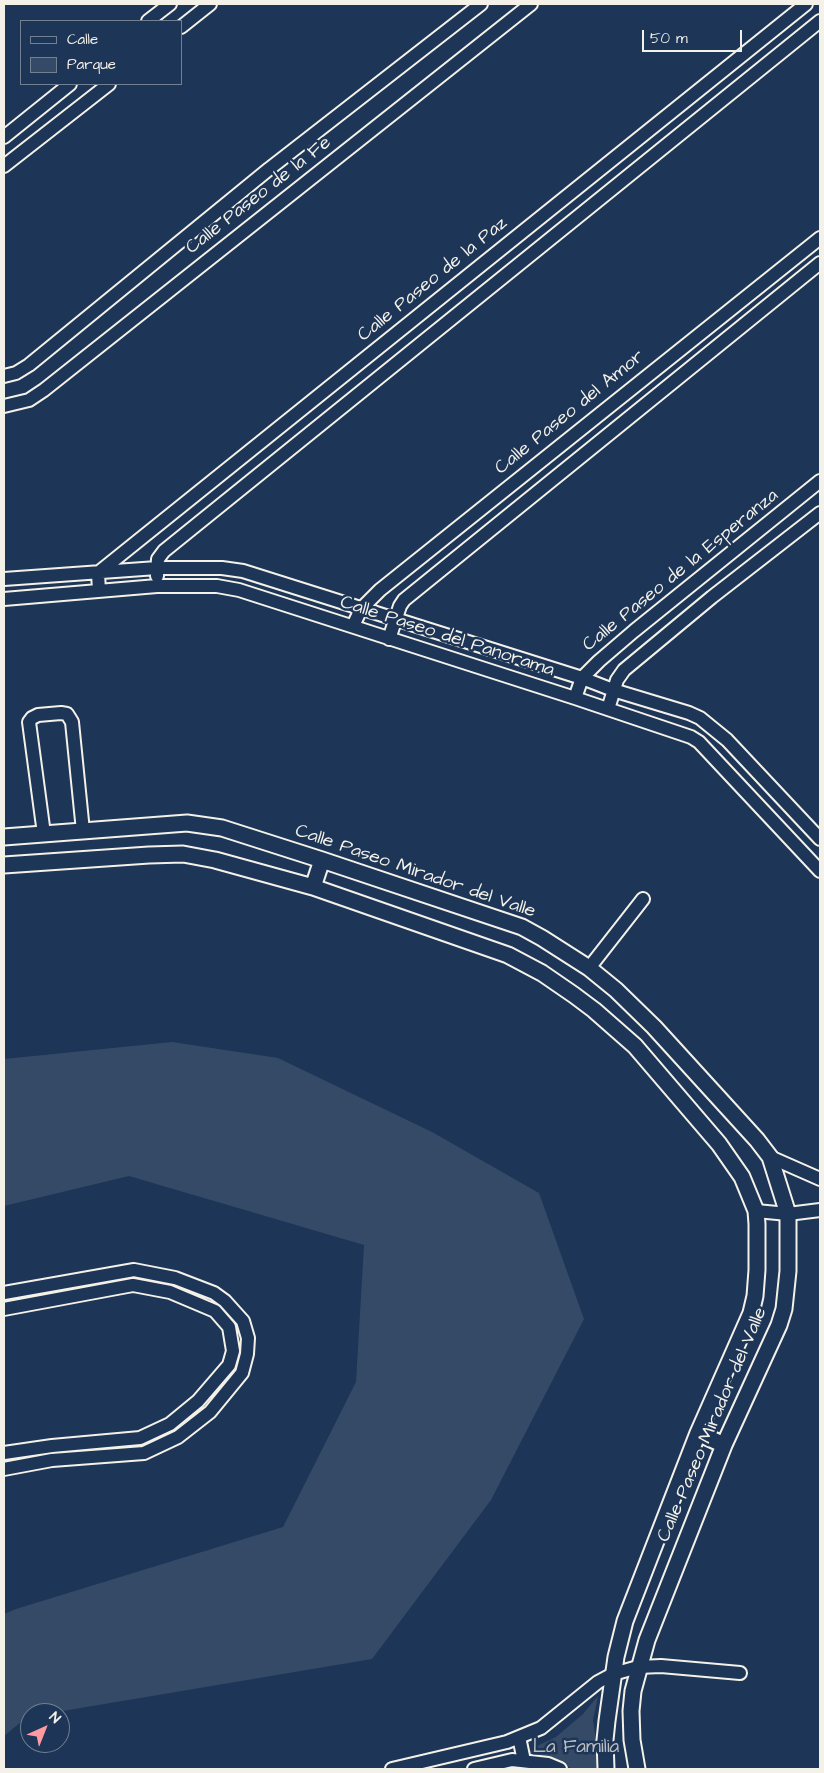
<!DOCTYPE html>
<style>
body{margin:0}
#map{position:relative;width:824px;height:1773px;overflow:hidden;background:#1d3557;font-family:"Architects Daughter",sans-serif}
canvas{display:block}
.frame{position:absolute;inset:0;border:5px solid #f4f1e8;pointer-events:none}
.legend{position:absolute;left:20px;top:20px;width:162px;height:65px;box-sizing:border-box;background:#1d3557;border:1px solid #738091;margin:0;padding:6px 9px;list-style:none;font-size:15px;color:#f4f1e8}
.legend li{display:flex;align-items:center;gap:10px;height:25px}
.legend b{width:25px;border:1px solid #738091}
.north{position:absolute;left:20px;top:1703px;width:50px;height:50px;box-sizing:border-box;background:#1d3557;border:1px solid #738091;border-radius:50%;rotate:44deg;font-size:14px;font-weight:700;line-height:20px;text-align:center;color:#f4f1e8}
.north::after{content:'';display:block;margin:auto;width:18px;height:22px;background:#ff9aa2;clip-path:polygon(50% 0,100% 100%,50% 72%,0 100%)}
.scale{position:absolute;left:642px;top:30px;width:100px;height:22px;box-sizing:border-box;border:2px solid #f4f1e8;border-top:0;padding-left:6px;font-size:15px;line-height:18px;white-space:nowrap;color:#f4f1e8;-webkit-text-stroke:4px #1d3557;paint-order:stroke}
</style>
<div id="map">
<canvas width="824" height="1773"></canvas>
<div class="frame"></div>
<ul class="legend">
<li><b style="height:6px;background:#1d3557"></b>Calle</li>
<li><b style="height:14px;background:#354a67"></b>Parque</li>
</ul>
<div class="north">N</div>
<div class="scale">50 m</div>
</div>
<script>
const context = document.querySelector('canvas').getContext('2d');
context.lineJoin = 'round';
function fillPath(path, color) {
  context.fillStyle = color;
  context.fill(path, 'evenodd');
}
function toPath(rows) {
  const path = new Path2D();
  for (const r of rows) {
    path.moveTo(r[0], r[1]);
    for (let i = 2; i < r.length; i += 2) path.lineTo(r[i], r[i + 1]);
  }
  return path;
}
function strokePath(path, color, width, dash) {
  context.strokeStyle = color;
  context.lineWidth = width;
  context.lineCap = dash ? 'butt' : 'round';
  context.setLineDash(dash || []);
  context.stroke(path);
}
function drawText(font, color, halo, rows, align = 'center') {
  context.font = font + ' "Architects Daughter",sans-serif';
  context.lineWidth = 5;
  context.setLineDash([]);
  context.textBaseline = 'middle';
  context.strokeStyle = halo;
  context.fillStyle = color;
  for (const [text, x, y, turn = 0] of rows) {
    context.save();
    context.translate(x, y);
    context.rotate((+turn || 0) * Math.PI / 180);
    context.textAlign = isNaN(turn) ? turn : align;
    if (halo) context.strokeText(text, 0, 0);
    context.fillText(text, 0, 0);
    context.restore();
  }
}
const green = toPath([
 [172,1042,278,1058,432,1132,539,1193,584,1319,491,1500,372,1659,51,1713,30,1713,30,1716,27,1717,4,1736,4,1614,16,1609,283,1527,356,1382,364,1245,129,1176,4,1206,4,1059],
 [598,1696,593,1720,600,1769,573,1769,553,1760,527,1753,539,1745,556,1737,583,1714]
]);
const minor = toPath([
 [148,21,170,4],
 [181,27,210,4],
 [4,137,70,84],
 [4,166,109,84],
 [4,376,16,373,29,365,269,169,481,4],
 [4,406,29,400,44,390,531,4],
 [157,576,158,559,164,551,820,21],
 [4,579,157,568,222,568,243,571,582,678,613,690,689,713,700,718,727,740,820,839],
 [99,591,98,573,806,4],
 [4,599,157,586,217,586,239,590,575,698,691,737,699,742,820,871],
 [353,626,361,609,380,590,820,238],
 [389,639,400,606,404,600,820,263],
 [575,698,582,678,599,661,634,631,820,481],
 [608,709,617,680,624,670,712,597,820,513],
 [44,834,29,722,32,718,38,715,61,713,67,714,72,722,83,831],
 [589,968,643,899],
 [770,1157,820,1179],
 [756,1211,788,1214,820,1210],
 [4,1293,134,1270,175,1278,214,1293,225,1301,243,1321,248,1338,247,1354,242,1373,210,1412,178,1437,144,1453,52,1460,4,1469],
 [4,1309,133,1285,170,1292,215,1311,229,1327,233,1351,229,1365,198,1401,170,1424,140,1438,52,1446,4,1453],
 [519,1737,524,1761],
 [392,1769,507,1742,541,1728,598,1682,613,1674,638,1667,661,1666,740,1673],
 [474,1769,512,1760,548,1764,560,1769]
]);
const tertiary = toPath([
 [4,837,187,823,222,828,322,860,522,927,542,938,589,968,616,990,654,1027,757,1140,770,1157,788,1214,788,1271,784,1309,779,1325,724,1445,647,1640,633,1691,631,1711,632,1740,637,1769],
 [4,865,149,855,183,854,215,860,313,887,508,955,542,973,574,995,594,1010,635,1046,719,1144,742,1177,756,1211,757,1224,757,1270,755,1296,751,1313,698,1433,625,1621,616,1657,607,1721,605,1740,606,1769],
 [313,887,322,860],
 [698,1433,724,1445]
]);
const streetNames = [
 ["Calle Paseo de la Fe",259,196,-38],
 ["Calle Paseo de la Paz",433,280,-39],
 ["Calle Paseo del Amor",570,413,-39],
 ["Calle Paseo de la Esperanza",681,571,-39],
 ["Calle Paseo del Panorama",447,637,18],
 ["Calle Paseo Mirador del Valle",415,872,19],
 ["Calle Paseo Mirador del Valle",713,1425,-67]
];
const parkNames = [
 ["La Familia",576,1748]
];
fillPath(green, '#354a67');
strokePath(minor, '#f4f1e8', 16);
strokePath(tertiary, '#f4f1e8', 19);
strokePath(minor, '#1d3557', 12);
strokePath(tertiary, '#1d3557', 15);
drawText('19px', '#f4f1e8', '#1d3557', streetNames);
drawText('19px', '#bbbfc1', '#1d3557', parkNames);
</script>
